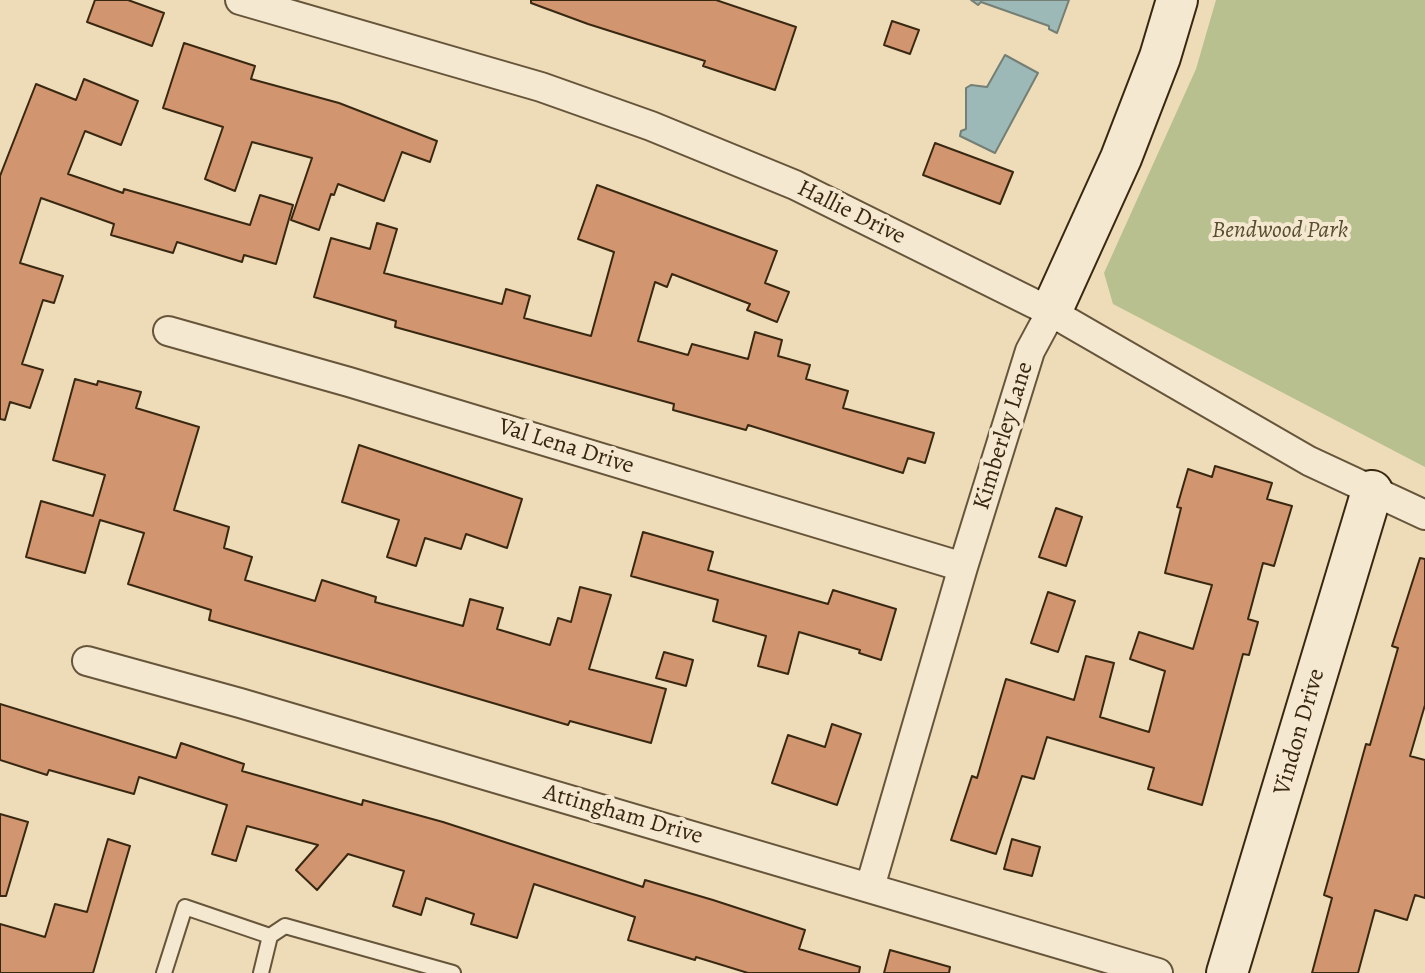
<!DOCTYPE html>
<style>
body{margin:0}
canvas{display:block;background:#eedbb7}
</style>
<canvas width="1425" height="973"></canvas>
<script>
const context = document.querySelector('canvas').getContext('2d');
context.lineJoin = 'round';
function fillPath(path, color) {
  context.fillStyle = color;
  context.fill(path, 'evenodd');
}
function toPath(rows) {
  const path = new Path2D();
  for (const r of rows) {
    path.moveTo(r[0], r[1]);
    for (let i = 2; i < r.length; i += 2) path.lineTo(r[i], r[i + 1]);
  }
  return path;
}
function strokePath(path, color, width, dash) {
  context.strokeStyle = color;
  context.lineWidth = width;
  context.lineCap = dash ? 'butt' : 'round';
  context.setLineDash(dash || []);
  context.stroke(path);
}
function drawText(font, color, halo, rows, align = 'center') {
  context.font = font + ' Alegreya,serif';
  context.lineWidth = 8;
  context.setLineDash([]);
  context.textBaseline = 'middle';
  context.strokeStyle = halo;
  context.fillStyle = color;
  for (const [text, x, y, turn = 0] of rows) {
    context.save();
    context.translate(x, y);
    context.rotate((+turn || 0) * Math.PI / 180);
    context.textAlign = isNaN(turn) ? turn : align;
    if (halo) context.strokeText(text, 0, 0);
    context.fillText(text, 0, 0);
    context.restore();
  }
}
const green = toPath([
 [1216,0,1425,0,1425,467,1113,304,1104,273,1196,69]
]);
const water = toPath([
 [971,0,1069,0,1057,33,1049,29,1049,26,981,2,978,5,971,0],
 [1005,55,1038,73,995,153,960,136,961,131,966,129,966,88,971,85,987,87,1005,55]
]);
const building = toPath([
 [95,0,128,0,164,13,152,46,87,22,95,0],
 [531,0,716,0,796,27,775,90,703,66,705,61,588,24,531,3,531,0],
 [892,21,919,30,910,54,884,45,892,21],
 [184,43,255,66,251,79,339,103,437,141,430,162,402,152,384,201,338,184,334,195,331,194,319,230,291,220,312,158,252,142,235,191,205,179,223,127,163,108,184,43],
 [84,79,138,101,121,145,85,131,68,174,123,193,124,189,250,225,260,195,293,205,276,264,244,255,242,262,177,242,173,253,111,235,114,224,41,198,20,263,63,276,54,303,43,300,22,364,43,370,30,408,10,402,5,420,0,419,0,176,36,84,76,100,84,79],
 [935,143,1013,172,1000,204,923,175,935,143],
 [597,185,777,251,765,283,789,292,777,322,747,310,750,304,672,274,667,287,655,282,638,341,688,355,692,344,748,359,755,332,782,340,778,356,810,365,806,379,848,391,843,408,934,433,925,463,908,458,903,473,748,425,746,430,673,410,674,404,395,327,396,321,314,297,331,238,370,249,377,223,397,229,384,273,502,304,506,289,530,296,524,318,591,336,614,252,578,239,597,185],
 [75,379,97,385,98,381,141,392,136,408,199,427,174,510,229,527,224,548,252,557,245,580,315,601,322,580,376,597,375,602,463,626,470,599,503,608,497,629,550,645,558,618,571,622,580,587,611,595,589,669,666,689,651,743,570,721,568,725,209,620,211,610,128,584,144,533,100,520,85,573,26,557,41,501,93,516,105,475,53,460,75,379],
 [359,445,522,499,507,548,466,534,461,549,425,538,416,566,387,557,399,520,342,502,359,445],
 [1215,466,1272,483,1267,499,1292,506,1274,566,1263,563,1248,619,1258,622,1249,655,1243,654,1202,805,1148,789,1154,768,1047,737,1034,779,1022,776,996,854,951,840,972,776,977,778,1006,679,1074,700,1086,656,1114,663,1100,717,1149,732,1165,671,1130,659,1139,632,1193,649,1212,585,1165,573,1181,508,1177,507,1188,469,1212,477,1215,466],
 [1056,508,1082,517,1066,566,1039,557,1056,508],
 [643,532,713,552,708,570,828,604,833,590,896,609,881,660,859,653,860,650,799,632,788,674,758,666,766,636,713,621,718,600,631,576,643,532],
 [1420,558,1425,559,1425,705,1410,756,1425,760,1425,898,1415,895,1407,920,1375,910,1358,973,1312,973,1332,898,1324,895,1366,744,1370,745,1398,648,1392,646,1420,558],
 [1048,592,1075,601,1058,652,1031,643,1048,592],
 [664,652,693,660,686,686,656,678,664,652],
 [0,704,176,758,181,743,244,764,242,771,362,805,363,800,443,822,643,887,645,880,713,900,805,930,799,949,860,967,859,973,748,973,696,957,695,960,628,940,635,917,534,884,517,938,471,924,474,914,426,898,421,915,393,906,404,871,348,854,317,890,296,870,318,845,247,826,236,861,212,854,227,805,139,777,134,794,49,770,47,775,0,760,0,704],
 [832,724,861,734,837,805,772,783,788,735,825,747,832,724],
 [0,814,28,822,6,896,0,896,0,814],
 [108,839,130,846,93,973,0,973,0,924,45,937,55,904,87,912,108,839],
 [1012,839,1040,847,1032,876,1004,869,1012,839],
 [890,950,950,967,949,973,884,973,890,950]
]);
const lane = toPath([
 [164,973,185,907,270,936],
 [261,973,270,936,285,926,453,973]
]);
const street = toPath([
 [240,0,541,87,651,126,795,185,1051,312,1309,461,1425,515],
 [168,331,349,382,963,567],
 [87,661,240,703,1158,973],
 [870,887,963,567,1030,351,1051,312]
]);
const secondary = toPath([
 [1051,312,1121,158,1160,57,1177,0],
 [1227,973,1372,491]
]);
const streetNames = [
 ["Hallie Drive",851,213,26],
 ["Kimberley Lane",1004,436,-73],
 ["Val Lena Drive",566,447,17],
 ["Vindon Drive",1300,732,-74],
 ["Attingham Drive",623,815,16]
];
const parkNames = [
 ["Bendwood Park",1280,231]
];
fillPath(green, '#b8c08f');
fillPath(water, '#9cb9b8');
strokePath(water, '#747f75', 2);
fillPath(building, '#d1956f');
strokePath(building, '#392811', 2);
strokePath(lane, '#66553a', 18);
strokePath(street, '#66553a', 32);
strokePath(secondary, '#392811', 44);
strokePath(lane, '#f4e8d0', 14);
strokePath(street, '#f4e8d0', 28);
strokePath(secondary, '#f4e8d0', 40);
drawText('24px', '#392811', '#f4e8d0', streetNames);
drawText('italic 24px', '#594e30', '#f4e8d0', parkNames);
</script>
